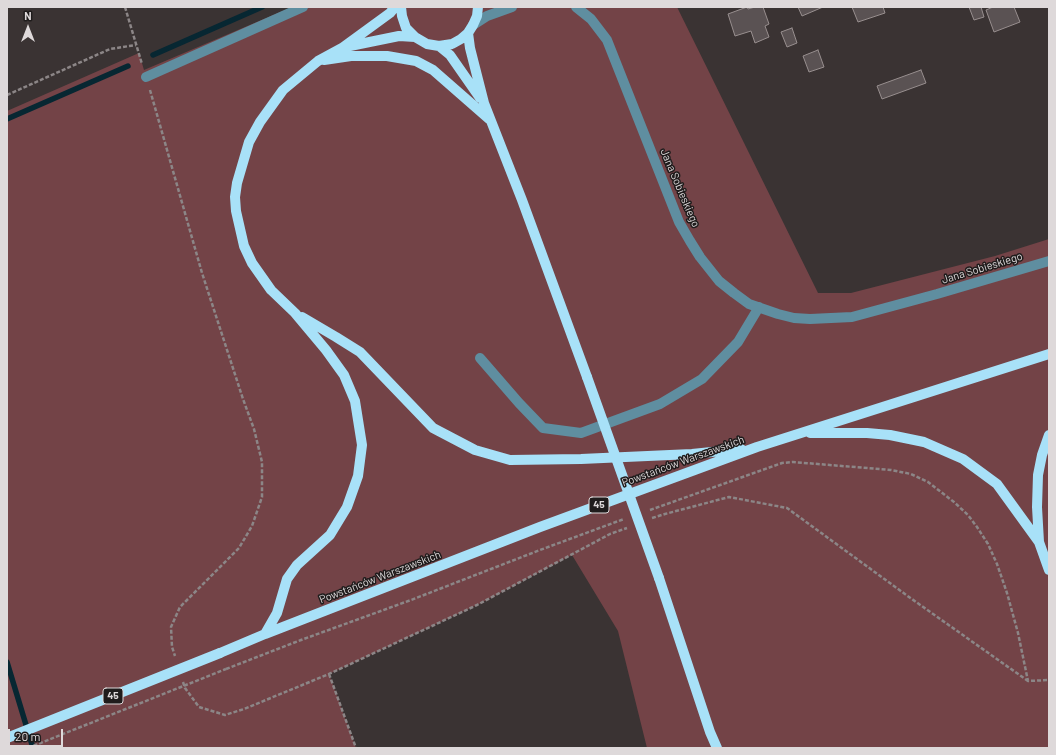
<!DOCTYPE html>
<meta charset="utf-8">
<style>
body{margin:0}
#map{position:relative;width:1056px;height:755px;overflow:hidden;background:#3a3333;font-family:Barlow,sans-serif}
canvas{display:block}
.frame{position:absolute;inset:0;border:8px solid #ded9da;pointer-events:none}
.north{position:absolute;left:8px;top:8px;width:40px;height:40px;-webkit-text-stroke:3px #1f1c1c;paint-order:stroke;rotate:0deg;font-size:11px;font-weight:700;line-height:16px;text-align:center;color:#ded9da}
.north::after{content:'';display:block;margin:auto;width:14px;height:18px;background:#ded9da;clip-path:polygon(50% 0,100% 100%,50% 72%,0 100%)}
.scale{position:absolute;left:8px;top:729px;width:55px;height:18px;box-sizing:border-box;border:2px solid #ded9da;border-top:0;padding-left:5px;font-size:12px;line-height:14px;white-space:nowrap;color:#ded9da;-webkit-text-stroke:3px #1f1c1c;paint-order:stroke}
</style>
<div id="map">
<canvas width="1056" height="755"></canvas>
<div class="frame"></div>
<div class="north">N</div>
<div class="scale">20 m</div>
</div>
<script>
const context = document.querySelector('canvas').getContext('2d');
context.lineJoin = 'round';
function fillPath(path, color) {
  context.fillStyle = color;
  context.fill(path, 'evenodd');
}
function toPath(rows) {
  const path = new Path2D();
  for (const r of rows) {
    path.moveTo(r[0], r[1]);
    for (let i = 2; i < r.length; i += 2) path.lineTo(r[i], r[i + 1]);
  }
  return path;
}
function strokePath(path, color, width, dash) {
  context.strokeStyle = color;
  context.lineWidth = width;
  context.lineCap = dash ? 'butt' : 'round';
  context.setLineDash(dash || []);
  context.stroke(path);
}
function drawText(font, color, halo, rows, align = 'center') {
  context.font = font + ' Barlow,sans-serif';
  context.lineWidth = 3;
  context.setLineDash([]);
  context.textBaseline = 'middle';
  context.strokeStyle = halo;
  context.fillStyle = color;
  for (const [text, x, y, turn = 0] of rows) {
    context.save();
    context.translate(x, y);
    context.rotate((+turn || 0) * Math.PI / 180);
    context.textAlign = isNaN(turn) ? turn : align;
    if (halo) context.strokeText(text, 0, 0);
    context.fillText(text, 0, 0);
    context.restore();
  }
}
const green = toPath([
 [292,7,677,7,818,293,851,293,995,256,1049,239,1049,748,647,748,618,631,572,555,477,605,329,674,356,748,7,748,7,111,139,53,144,70]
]);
const stream = toPath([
 [153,55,262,7],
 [7,119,128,66],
 [7,662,33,748]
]);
const building = toPath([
 [747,7,748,9,755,7,763,7,769,24,765,26,769,37,755,43,751,31,735,36,728,14,747,7],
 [798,7,823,7,802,16,798,7],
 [852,7,883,7,885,13,858,22,852,7],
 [969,7,981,7,984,17,974,20,969,7],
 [993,7,1014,7,1020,22,994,32,986,10,993,7],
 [792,28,797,43,787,47,781,32,792,28],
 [818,50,824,67,809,72,803,56,818,50],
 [921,70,926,83,882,99,877,86,921,70]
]);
const path = toPath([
 [125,7,142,64],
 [150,90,202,273,243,399,254,429,262,462,262,497,252,526,239,548,180,607,171,627,172,647,175,656],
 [7,95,110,49,136,45],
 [650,510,782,463,793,462,891,470,911,474,928,482,954,502,968,515,977,527,988,544,997,564,1007,593,1018,633,1028,681,1049,680],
 [652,518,665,514,729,497,787,508,909,597,1028,681],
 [226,669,301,640,411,600,540,550,624,519],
 [329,674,356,748],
 [183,682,185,688,199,707,225,715,244,709,329,674,477,605,610,534,627,528]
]);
const minor = toPath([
 [576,7,591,19,607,40,679,222,690,241,700,257,719,281,734,293,749,304,778,314,794,318,810,319,852,317,937,294,1049,261],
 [473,25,487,16,512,7],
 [146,77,303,7],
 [480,358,519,403,543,428,581,433,660,404,702,379,738,342,759,307]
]);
const major = toPath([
 [401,7,402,16,406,28,415,37,427,44,439,46,452,44,461,39,468,33,473,25,477,16,478,7],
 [468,33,470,48,484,103,522,200,587,377],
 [439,46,450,55,480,98],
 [345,47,399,36,415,37],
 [324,60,351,56,387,56,416,61,433,70,489,119],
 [302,317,336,337,360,352,433,428,475,450,510,460,581,459,692,454,741,449],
 [810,433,867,433,890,435,924,442,963,459,997,484,1039,542],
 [1049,435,1042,455,1038,475,1037,507,1039,542,1049,570],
 [659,578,710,732,717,748],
 [265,634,277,613,287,579,297,565,330,535,347,507,358,476,362,445,355,401,344,375,326,350,295,313,271,290,252,263,244,246,236,211,235,197,237,183,249,142,260,122,283,90,318,61,342,48,390,13,395,7],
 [220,653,265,634,540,527,757,447,1049,354]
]);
const pathBridge = toPath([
 [28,748,226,669]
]);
const majorBridge = toPath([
 [587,377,659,578],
 [7,738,220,653]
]);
const shields = [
 [599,505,20],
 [113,696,20]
];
const shieldNames = [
 ["45",599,505],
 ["45",113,696]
];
const streetNames = [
 ["Jana Sobieskiego",680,188,67],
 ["Jana Sobieskiego",982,268,-17],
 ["Powstańców Warszawskich",683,461,-20],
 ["Powstańców Warszawskich",380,577,-21]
];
fillPath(green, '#734347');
strokePath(stream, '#072732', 5.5);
fillPath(building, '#5a5253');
strokePath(building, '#988f8f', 1);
strokePath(path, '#8c8687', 2.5, [4, 2]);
strokePath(minor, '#5f8ea0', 10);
strokePath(major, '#a8e1f8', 10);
strokePath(pathBridge, '#8c8687', 2.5, [4, 2]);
strokePath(majorBridge, '#a8e1f8', 10);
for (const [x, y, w] of shields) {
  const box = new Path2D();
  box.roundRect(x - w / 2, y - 8, w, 16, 3);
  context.fillStyle = '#1f1c1c';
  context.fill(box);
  strokePath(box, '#ded9da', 1);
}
drawText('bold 10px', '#ded9da', null, shieldNames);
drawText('11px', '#ded9da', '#1f1c1c', streetNames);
</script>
